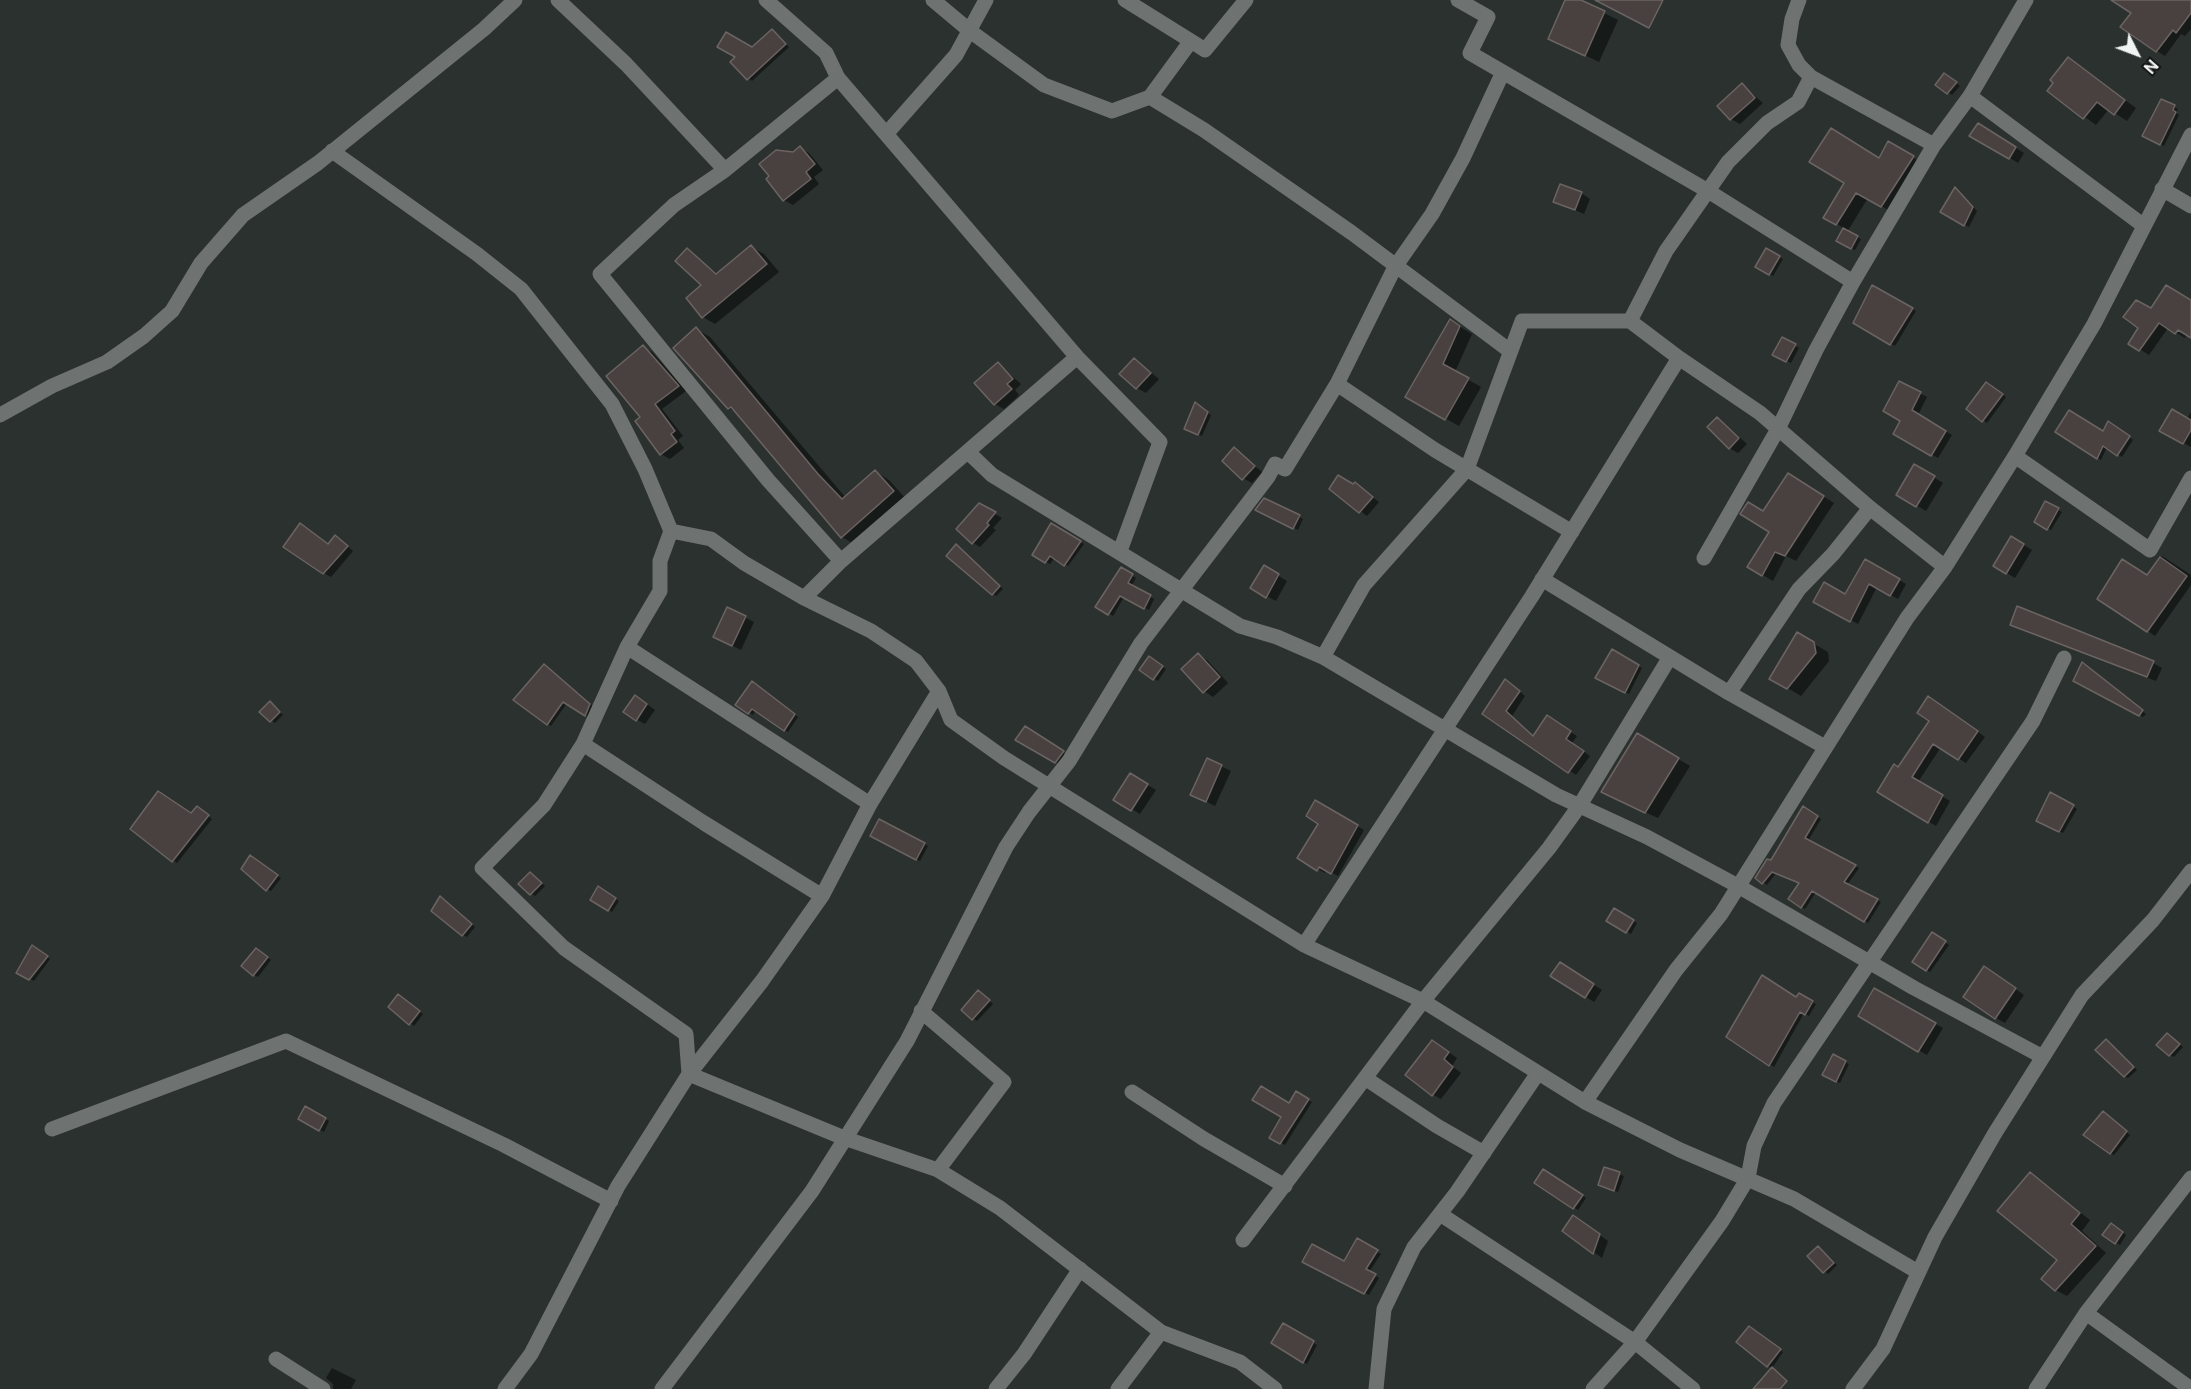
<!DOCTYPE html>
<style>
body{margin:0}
#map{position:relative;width:2191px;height:1389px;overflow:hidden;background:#2a312f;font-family:"Public Sans",sans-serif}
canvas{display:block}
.north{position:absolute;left:2107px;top:24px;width:60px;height:60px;-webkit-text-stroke:4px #151817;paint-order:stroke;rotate:132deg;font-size:16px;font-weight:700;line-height:24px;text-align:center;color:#f0f5f4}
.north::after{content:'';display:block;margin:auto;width:21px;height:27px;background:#f0f5f4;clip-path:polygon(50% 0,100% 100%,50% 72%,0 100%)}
</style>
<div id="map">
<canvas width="2191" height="1389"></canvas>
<div class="north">N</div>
</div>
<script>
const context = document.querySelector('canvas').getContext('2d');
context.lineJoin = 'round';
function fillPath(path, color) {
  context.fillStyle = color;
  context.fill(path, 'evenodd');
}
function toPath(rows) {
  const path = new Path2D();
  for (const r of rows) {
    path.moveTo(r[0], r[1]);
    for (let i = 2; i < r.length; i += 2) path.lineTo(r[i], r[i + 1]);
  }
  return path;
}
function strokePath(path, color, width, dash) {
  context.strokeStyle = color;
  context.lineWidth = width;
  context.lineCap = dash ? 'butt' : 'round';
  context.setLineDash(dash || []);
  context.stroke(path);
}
const shadow = toPath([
 [1567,0,1578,0,1618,20,1599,62,1550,38],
 [2143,0,2191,0,2191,29,2185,36,2181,34,2165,56,2157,51],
 [776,34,789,47,752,81,748,78,753,49],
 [2068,59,2136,108,2127,121,2109,109,2096,125,2049,91],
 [1948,77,1960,86,1952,95,1937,85],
 [1742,85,1763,103,1740,124,1731,119],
 [2162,101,2178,109,2176,113,2179,115,2164,146,2144,135],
 [1978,125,2024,153,2018,163,1972,135],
 [1889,143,1924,164,1893,213,1868,198,1847,232,1861,239,1855,250,1838,241,1844,228,1825,217,1846,182,1879,159],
 [800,148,809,153,823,170,814,177,819,184,793,205,784,200,794,153],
 [1956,189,1977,211,1969,227,1942,212],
 [1581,193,1590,199,1584,214,1555,201],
 [751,247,764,254,779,272,715,324,703,317,704,286,687,250,718,274],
 [1766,250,1783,259,1773,276,1757,267],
 [1873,287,1916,311,1895,346,1855,323],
 [2191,302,2191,336,2187,334,2185,338,2168,328,2149,355,2130,343,2152,310],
 [1451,321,1472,334,1455,372,1481,387,1459,426,1407,397],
 [696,329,710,337,846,498,876,472,889,480,907,500,856,545,842,537,738,413,729,408,675,348],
 [1782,339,1799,348,1791,363,1774,354],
 [643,347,652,352,686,391,662,409,683,436,678,440,684,448,670,459,661,454,642,417],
 [1134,359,1159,379,1146,393,1137,388],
 [998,364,1021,384,1015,390,1019,395,1004,409,995,404],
 [1900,383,1927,397,1918,415,1952,435,1938,458,1895,433,1902,420],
 [1987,384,2006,397,1987,423,1983,420],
 [1199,407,1211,415,1202,436,1189,431],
 [2191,412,2191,447,2161,430,2187,419],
 [1718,418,1747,444,1738,453,1729,448],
 [2112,425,2133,440,2122,457,2107,447,2101,460,2057,432,2103,433],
 [1235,449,1262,472,1252,483,1243,478],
 [1915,466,1943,483,1926,511,1898,494],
 [1799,481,1834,503,1796,561,1786,556,1773,581,1749,567,1771,531,1764,513],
 [1355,484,1379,502,1367,516,1331,488],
 [1265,500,1303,519,1298,530,1257,509],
 [2046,503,2062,512,2051,530,2036,522],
 [979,505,1002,518,993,528,996,530,980,547,973,543],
 [1052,525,1084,544,1068,566,1055,557,1050,564,1034,555],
 [336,537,353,551,331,577,324,573,329,545],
 [2012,538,2032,550,2015,578,1995,566],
 [956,546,1003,589,996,596,993,594],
 [2162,556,2191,575,2191,585,2155,636,2148,631,2148,577],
 [1866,561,1906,584,1898,599,1877,587,1858,624,1815,601,1846,596],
 [1264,567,1287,581,1276,601,1252,588],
 [1122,569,1136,578,1131,587,1154,599,1149,610,1124,597,1113,616,1098,607],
 [728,609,754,622,741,650,723,641],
 [2012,624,2153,663,2162,668,2156,681],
 [1797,634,1828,652,1829,661,1801,696,1771,678],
 [1612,651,1642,668,1629,694,1597,678],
 [1198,655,1207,660,1228,683,1213,697,1204,691],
 [1149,658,1166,669,1158,681,1141,670],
 [2087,667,2146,714,2143,717,2085,688],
 [548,668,594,707,589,717,567,703,551,726,547,724],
 [756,685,798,717,788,732,756,710,753,715,737,705],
 [1512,685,1525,696,1512,716,1535,737,1547,717,1577,736,1572,743,1590,756,1576,775,1484,713],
 [644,702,655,710,645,724,636,719],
 [1936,702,1985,737,1966,763,1941,747,1918,782,1950,801,1936,826,1879,792,1931,721],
 [270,703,283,715,275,723,261,712],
 [1025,728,1066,754,1060,764,1017,740],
 [1638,735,1690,766,1658,818,1614,798],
 [1208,760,1231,771,1215,806,1201,799],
 [1131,775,1156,790,1140,814,1115,799],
 [2051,794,2077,809,2063,833,2038,821],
 [1316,802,1364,830,1338,876,1327,870,1325,873,1299,858,1320,823],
 [1803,808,1821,819,1808,841,1859,868,1847,885,1881,902,1868,923,1816,892,1805,909,1802,907,1801,883,1776,873,1767,885,1757,878,1771,862],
 [201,811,212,819,177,863,132,829],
 [879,821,928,846,920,861,872,835],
 [254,860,281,878,271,891,267,889],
 [534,876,545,886,535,896,520,884],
 [599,888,619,901,612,912,592,899],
 [444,900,475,927,467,937,463,935],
 [1615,910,1637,923,1631,934,1609,920],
 [1933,934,1949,945,1930,972,1914,961],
 [33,947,50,959,34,981,18,972],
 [260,952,271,960,258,977,254,975],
 [1569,969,1602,990,1594,1002,1586,997],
 [1993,973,2024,995,2005,1023,1996,1018],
 [1875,990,1943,1028,1927,1055,1860,1016],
 [982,994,993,1004,977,1021,963,1010],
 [1799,995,1816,1004,1809,1016,1804,1013,1774,1067,1728,1037,1797,999],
 [402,998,423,1014,414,1026,390,1007],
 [2171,1037,2183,1047,2174,1057,2170,1055],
 [2110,1043,2137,1070,2128,1078,2124,1076],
 [1441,1047,1457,1058,1452,1066,1461,1073,1441,1099,1432,1094],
 [1834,1056,1849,1064,1840,1083,1824,1075],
 [1296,1093,1312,1102,1285,1145,1271,1137],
 [306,1108,329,1121,324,1132,300,1119],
 [2107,1115,2130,1135,2114,1155,2110,1153],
 [1605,1169,1624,1176,1618,1192,1603,1187],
 [1543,1171,1586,1198,1578,1210,1536,1183],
 [2030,1174,2090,1220,2082,1231,2106,1253,2067,1296,2056,1290,2059,1260],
 [1582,1222,1608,1241,1602,1258,1564,1231],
 [2115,1227,2126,1235,2120,1245,2104,1235],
 [1358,1240,1381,1254,1369,1272,1379,1278,1369,1295,1304,1261,1344,1263],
 [1818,1248,1837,1265,1828,1274,1809,1256],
 [1284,1325,1317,1345,1307,1364,1273,1343],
 [1753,1330,1783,1352,1772,1368,1768,1366],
 [332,1368,356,1380,351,1389,333,1389,333,1384,326,1378]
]);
const building = toPath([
 [1565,0,1581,0,1605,11,1585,56,1548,39,1565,0],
 [1595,0,1663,0,1649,28,1595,0],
 [2111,0,2191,0,2191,13,2176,33,2173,30,2156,52,2120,27,2131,13,2111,0],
 [772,29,786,44,747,80,730,62,735,57,717,47,726,32,752,47,772,29],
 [2068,57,2125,100,2114,115,2097,102,2083,119,2047,91,2053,83,2050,80,2068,57],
 [1944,73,1957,82,1947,94,1935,85,1944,73],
 [1742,83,1755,98,1730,120,1717,106,1742,83],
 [2161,99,2175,105,2173,110,2176,112,2160,145,2142,136,2161,99],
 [1978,123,2016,147,2009,159,1969,136,1978,123],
 [1831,128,1879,158,1888,141,1914,156,1881,207,1856,193,1836,225,1823,218,1844,183,1809,162,1831,128],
 [800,146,815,164,806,172,811,179,783,201,766,179,769,176,759,164,776,150,793,152,800,146],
 [1560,184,1582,192,1575,210,1553,202,1560,184],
 [1955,187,1973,207,1964,226,1940,212,1955,187],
 [1843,228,1858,236,1851,249,1836,241,1843,228],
 [751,245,767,264,702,318,686,298,701,285,675,261,687,248,716,274,751,245],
 [1766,248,1780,256,1769,275,1755,267,1766,248],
 [1872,285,1913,308,1890,345,1853,323,1872,285],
 [2166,285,2191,300,2191,338,2178,330,2175,334,2159,323,2139,351,2128,344,2138,328,2123,317,2136,300,2151,308,2166,285],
 [1450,319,1460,326,1443,364,1469,378,1445,420,1405,397,1450,319],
 [696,327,818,474,842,499,875,470,894,491,841,538,731,407,728,409,673,348,696,327],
 [1782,337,1796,344,1786,362,1772,355,1782,337],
 [643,345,679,386,655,404,675,431,671,434,677,442,660,455,635,421,640,417,606,376,643,345],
 [1134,358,1151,373,1136,389,1119,374,1134,358],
 [998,362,1013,379,1007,384,1012,389,994,405,974,383,998,362],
 [1899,381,1921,392,1912,410,1946,431,1931,456,1893,434,1900,421,1883,411,1899,381],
 [1986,382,2003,394,1982,422,1966,409,1986,382],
 [1195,402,1208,412,1198,435,1184,429,1195,402],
 [2172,409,2191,420,2191,430,2183,444,2159,431,2172,409],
 [2069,410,2103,431,2108,421,2130,436,2117,456,2103,446,2097,459,2055,432,2069,410],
 [1717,417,1739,438,1729,449,1707,427,1717,417],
 [1234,447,1255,466,1242,480,1222,461,1234,447],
 [1914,464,1935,476,1916,507,1896,495,1914,464],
 [1788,473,1824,496,1785,556,1775,552,1762,576,1747,567,1769,532,1740,514,1748,502,1763,511,1788,473],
 [1338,475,1353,484,1355,482,1373,497,1359,513,1329,489,1338,475],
 [1264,498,1300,515,1293,529,1255,510,1264,498],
 [2045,501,2059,508,2047,530,2034,522,2045,501],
 [979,503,996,512,987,523,989,525,972,544,956,529,979,503],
 [300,523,328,544,335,535,348,546,323,574,283,547,300,523],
 [1051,523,1081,541,1064,566,1050,556,1045,563,1032,555,1051,523],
 [2011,536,2024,544,2006,574,1993,566,2011,536],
 [956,544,1000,586,992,595,946,556,956,544],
 [2160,557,2187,576,2147,632,2097,599,2122,559,2147,575,2160,557],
 [1865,559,1900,579,1890,596,1869,584,1850,622,1813,602,1824,582,1845,594,1865,559],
 [1264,565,1279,574,1266,598,1250,588,1264,565],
 [1121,567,1133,574,1128,583,1151,595,1144,609,1120,596,1108,615,1095,607,1121,567],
 [2017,606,2154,661,2147,677,2010,625,2017,606],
 [727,607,746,616,732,646,713,637,727,607],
 [1797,632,1814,642,1816,653,1787,689,1769,679,1797,632],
 [1612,649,1639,665,1625,693,1595,678,1612,649],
 [1198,653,1220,677,1203,693,1181,669,1198,653],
 [1149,656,1163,666,1153,680,1139,670,1149,656],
 [2082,662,2143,710,2139,716,2073,681,2082,662],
 [544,664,590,704,585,716,563,702,547,725,513,700,544,664],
 [1505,679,1520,691,1506,711,1533,736,1547,715,1571,731,1566,739,1584,751,1568,773,1482,714,1505,679],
 [752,681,795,714,784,731,752,709,748,714,735,705,752,681],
 [635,695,647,704,636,721,623,712,635,695],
 [1928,696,1978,731,1958,760,1933,744,1912,777,1943,795,1928,823,1877,792,1894,764,1898,767,1929,721,1917,713,1928,696],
 [270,701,280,712,270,722,259,712,270,701],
 [1025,726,1064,751,1055,763,1015,740,1025,726],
 [1637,733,1679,758,1645,813,1601,792,1637,733],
 [1207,758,1222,765,1206,802,1190,795,1207,758],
 [1130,773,1148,784,1131,811,1113,800,1130,773],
 [158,791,191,813,197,806,209,815,172,862,130,829,158,791],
 [2050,792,2074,805,2059,832,2036,821,2050,792],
 [1315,800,1358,825,1331,874,1319,867,1317,871,1297,858,1318,824,1306,816,1315,800],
 [1803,806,1818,816,1805,838,1856,865,1844,882,1878,899,1864,922,1812,891,1801,908,1788,899,1799,883,1772,872,1762,884,1755,878,1767,859,1771,860,1803,806],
 [879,819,925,843,916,860,870,836,879,819],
 [250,855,278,875,266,891,241,869,250,855],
 [530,872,542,883,530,895,518,884,530,872],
 [598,886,616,898,608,911,590,900,598,886],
 [440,896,472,924,462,936,431,911,440,896],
 [1614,908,1634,920,1626,933,1606,921,1614,908],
 [1932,932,1946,941,1926,971,1912,962,1932,932],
 [32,945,48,956,29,980,16,973,32,945],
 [256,948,268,957,253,976,241,966,256,948],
 [1560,962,1594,984,1585,998,1550,976,1560,962],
 [1984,966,2016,988,1995,1019,1963,997,1984,966],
 [1762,975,1796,997,1799,993,1813,1001,1805,1015,1800,1012,1769,1066,1726,1037,1762,975],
 [1874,988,1936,1023,1918,1052,1858,1016,1874,988],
 [978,990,990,1000,972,1020,961,1010,978,990],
 [398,994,420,1011,409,1025,388,1007,398,994],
 [2167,1033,2180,1044,2169,1056,2156,1045,2167,1033],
 [2106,1039,2134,1067,2124,1077,2095,1050,2106,1039],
 [1432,1040,1449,1052,1444,1059,1453,1067,1432,1096,1405,1075,1432,1040],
 [1833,1054,1846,1061,1836,1082,1822,1075,1833,1054],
 [1261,1086,1289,1103,1296,1091,1309,1099,1280,1144,1269,1138,1281,1117,1252,1100,1261,1086],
 [305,1106,326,1118,319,1131,298,1119,305,1106],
 [2103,1111,2127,1131,2110,1154,2083,1135,2103,1111],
 [1604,1167,1620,1172,1614,1191,1598,1185,1604,1167],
 [1543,1169,1583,1195,1573,1209,1534,1183,1543,1169],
 [2030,1172,2080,1213,2071,1224,2096,1246,2055,1291,2041,1279,2057,1260,1997,1211,2030,1172],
 [1573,1215,1600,1234,1593,1254,1562,1231,1573,1215],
 [2111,1223,2123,1232,2115,1244,2102,1235,2111,1223],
 [1357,1238,1378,1250,1366,1269,1376,1274,1364,1294,1302,1262,1312,1244,1344,1261,1357,1238],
 [1818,1246,1834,1263,1823,1273,1807,1256,1818,1246],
 [1283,1323,1314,1341,1303,1363,1271,1343,1283,1323],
 [1749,1326,1781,1349,1767,1367,1736,1342,1749,1326],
 [1772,1367,1787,1381,1780,1389,1753,1389,1772,1367]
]);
const minor = toPath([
 [558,0,626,64,725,170],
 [766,0,826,53,838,78,1077,357,1160,442,1120,551],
 [933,0,970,31,1044,85,1112,111,1150,97,1191,41,1205,50,1246,0],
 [1125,0,1191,41],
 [1458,0,1488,17,1470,53,1708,191,1853,282],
 [1799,0,1792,19,1788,45,1799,65,1811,77],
 [838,78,725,170,674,205,600,274,768,480,841,561],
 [1970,96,2144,226],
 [1150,97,1204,130,1352,233,1510,351],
 [887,133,956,55,986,0],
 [332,151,477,254,521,289,612,404,645,469,671,531,711,539,744,563,804,598,871,631,916,661,939,691,951,720,1004,758,1304,945,1423,1001,1585,1102,1680,1150,1794,1199,1918,1272],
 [2162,189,2191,206],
 [1630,321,1666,251,1728,162,1767,123,1798,102,1811,77,1934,145],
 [1337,384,1435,450,1572,532],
 [0,415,52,386,107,362,144,336,172,311,201,263,243,215,318,163,484,29,515,0],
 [968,452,992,475,1240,626,1277,637,1323,657,1556,795,1647,837,1738,886,1914,988,2043,1057],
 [2015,456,2150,550,2191,478],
 [671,531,660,561,660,591,627,647,583,744,544,805,482,868,564,948,686,1034,689,1074,844,1138,938,1170,1000,1208,1161,1332,1240,1362,1275,1389],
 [1704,558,1778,429,1816,350,1853,282,1934,145,1970,96,2026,0],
 [1542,579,1729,693,1825,747],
 [804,598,841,561,1077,357],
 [627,647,870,804],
 [1323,657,1364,585,1467,469,1522,321,1630,321,1679,358,1760,413,1870,508,1945,567],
 [1729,693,1799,589,1833,554,1870,508],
 [583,744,704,823,822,896],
 [1304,945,1532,596,1679,358],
 [921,1011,1004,1082,938,1170],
 [1365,1078,1437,1126,1484,1153],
 [1132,1092,1204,1139,1285,1186],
 [1585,1102,1676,970,1721,914,1907,618,1945,567,2015,456,2094,324,2191,135],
 [52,1129,286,1041,504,1145,611,1201],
 [1440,1214,1635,1342,1693,1389],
 [1243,1240,1423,1001,1549,848,1580,805,1670,657],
 [2086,1313,2191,1389],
 [276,1359,323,1389],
 [505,1389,531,1354,618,1186,689,1074,762,981,822,896,870,804,939,691],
 [662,1389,812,1191,907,1041,1006,847,1029,812,1069,761,1141,643,1268,477,1275,464,1285,469,1337,384,1395,267,1432,214,1463,158,1503,72],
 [996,1389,1024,1354,1080,1269],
 [1118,1389,1161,1332],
 [1376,1389,1384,1309,1414,1247,1457,1192,1538,1073],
 [1593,1389,1635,1342,1722,1221,1748,1178,1754,1146,1774,1103,2033,721,2064,658],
 [1853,1389,1883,1349,1935,1237,1995,1133,2082,995,2153,920,2191,871],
 [2036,1389,2086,1313,2191,1178]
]);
fillPath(shadow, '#0007');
fillPath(building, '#48413f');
strokePath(building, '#6b6462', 1.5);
strokePath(minor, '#6e7271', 15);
</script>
